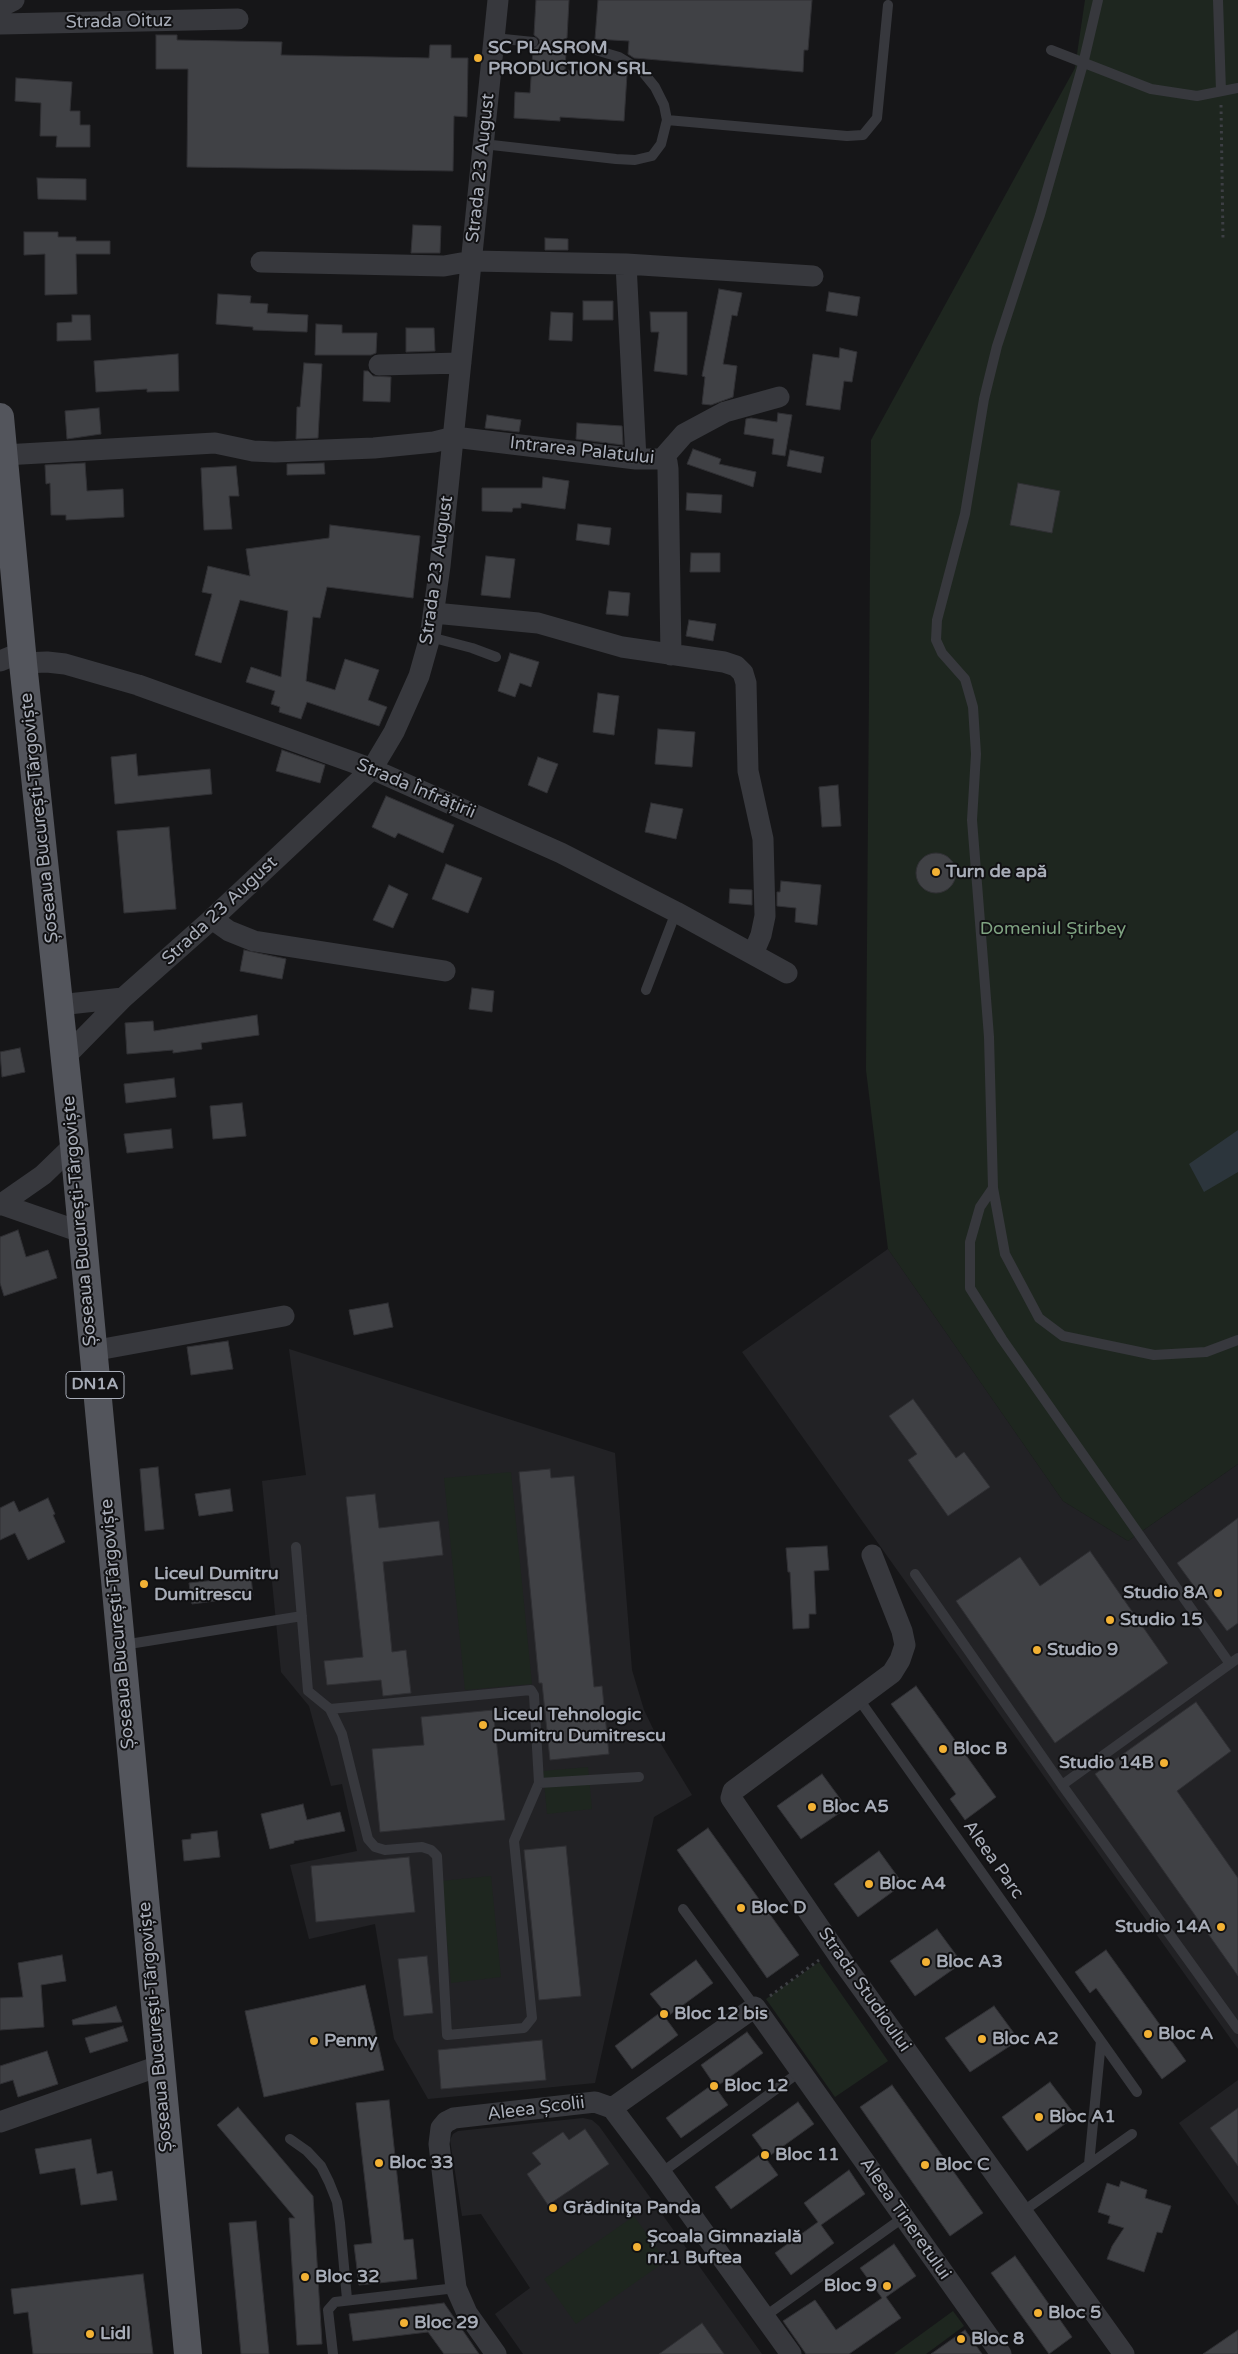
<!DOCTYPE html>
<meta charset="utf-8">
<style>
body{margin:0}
canvas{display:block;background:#161618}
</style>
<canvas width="1238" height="2354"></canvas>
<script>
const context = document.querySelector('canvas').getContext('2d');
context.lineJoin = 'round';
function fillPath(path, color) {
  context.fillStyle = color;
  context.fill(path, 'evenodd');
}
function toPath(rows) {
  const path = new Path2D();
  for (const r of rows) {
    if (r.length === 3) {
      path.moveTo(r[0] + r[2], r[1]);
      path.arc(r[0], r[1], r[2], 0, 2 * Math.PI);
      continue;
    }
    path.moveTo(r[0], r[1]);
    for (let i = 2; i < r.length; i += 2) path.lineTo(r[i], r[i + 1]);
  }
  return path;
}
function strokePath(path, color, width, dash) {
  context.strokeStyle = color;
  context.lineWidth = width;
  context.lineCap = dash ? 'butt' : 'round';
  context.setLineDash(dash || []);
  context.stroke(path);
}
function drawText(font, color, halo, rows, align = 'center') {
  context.font = font + ' "Varela Round",sans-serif';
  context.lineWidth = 4;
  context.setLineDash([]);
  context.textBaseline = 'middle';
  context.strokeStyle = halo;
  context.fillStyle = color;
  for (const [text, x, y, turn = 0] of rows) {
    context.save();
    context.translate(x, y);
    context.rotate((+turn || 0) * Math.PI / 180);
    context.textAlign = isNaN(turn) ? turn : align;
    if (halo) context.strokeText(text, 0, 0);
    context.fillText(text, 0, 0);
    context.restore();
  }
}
const built = toPath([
 [888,1249,1063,1501,1128,1541,1238,1464,1238,2049,742,1352],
 [289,1349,615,1453,632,1670,644,1710,658,1739,692,1795,654,1817,595,2083,428,2099,394,2039,375,1924,309,1939,290,1865,357,1851,342,1784,331,1786,309,1706,281,1672,262,1481,306,1475],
 [1238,2080,1238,2206,1179,2123],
 [583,2118,592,2120,599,2126,762,2354,523,2354,495,2314,530,2288,481,2214,462,2216,450,2140,453,2134,458,2131]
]);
const green = toPath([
 [1085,0,1238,0,1238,1464,1128,1541,1063,1501,888,1249,866,1070,871,440,1075,68],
 [511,1472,532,1684,465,1690,444,1478],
 [588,1767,592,1809,547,1814,543,1771],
 [491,1876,501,1977,451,1983,441,1881],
 [819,1962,888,2061,835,2097,766,1999],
 [634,2216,666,2261,576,2324,544,2279],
 [953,2311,964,2326,926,2354,894,2354]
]);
const water = toPath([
 [1238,1130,1238,1172,1204,1192,1189,1164]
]);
const building = toPath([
 [536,0,569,0,567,38,561,40,559,45,561,50,566,52,565,70,627,74,624,121,560,117,560,121,514,118,515,92,530,93,533,49,540,43,539,39,534,35,536,0],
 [598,0,812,0,808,50,804,50,803,72,634,58,628,54,629,41,595,39,598,0],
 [156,35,177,35,177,40,282,42,281,55,429,58,430,45,451,45,451,58,468,58,467,117,454,116,453,171,187,167,188,69,156,69,156,35],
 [16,78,72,82,70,111,80,111,80,125,90,125,90,147,56,147,57,136,40,136,41,103,15,101,16,78],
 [37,178,86,179,86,200,38,199,37,178],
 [413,225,441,226,440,253,411,253,413,225],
 [24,232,58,232,58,237,76,237,76,241,110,241,110,254,76,254,77,294,45,295,45,254,24,255,24,232],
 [545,238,568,239,568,250,545,250,545,238],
 [719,289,742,293,737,316,732,315,723,364,737,366,733,397,711,405,702,404,705,377,702,376,719,289],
 [829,292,860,297,857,316,826,311,829,292],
 [218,294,251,296,250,303,268,304,267,313,308,315,307,332,253,330,253,327,216,324,218,294],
 [583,301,613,301,613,320,583,320,583,301],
 [551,312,573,313,572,341,549,340,551,312],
 [650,312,687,312,687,375,654,371,659,332,651,332,650,312],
 [72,315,90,315,91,340,57,341,57,323,72,322,72,315],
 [316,324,342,325,342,333,377,333,376,353,371,355,315,355,316,324],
 [406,328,434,328,435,351,406,352,406,328],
 [840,348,857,352,852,382,844,381,840,410,806,405,813,354,839,358,840,348],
 [178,354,179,391,147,392,147,389,96,392,94,361,178,354],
 [304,363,322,364,318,438,296,439,297,407,300,407,304,363],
 [364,371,368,371,373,376,391,377,390,402,363,401,364,371],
 [99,408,101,434,67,439,65,411,99,408],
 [778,413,792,415,785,456,772,454,774,439,744,434,746,419,751,418,777,422,778,413],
 [487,415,521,420,519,432,485,428,487,415],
 [577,423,622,426,623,445,576,439,577,423],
 [693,449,721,459,719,464,756,472,753,487,687,464,693,449],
 [790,450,824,457,821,473,787,466,790,450],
 [85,463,87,491,123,489,124,517,66,520,66,515,51,515,50,483,46,484,45,465,85,463],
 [324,463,325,474,287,475,287,464,324,463],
 [236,466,239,496,229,496,232,529,204,530,201,468,236,466],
 [543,477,569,481,565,509,521,503,521,508,513,508,512,512,482,511,482,488,542,488,543,477],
 [1018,483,1060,491,1052,533,1010,525,1018,483],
 [687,493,722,495,721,513,686,510,687,493],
 [578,524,611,528,609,545,576,540,578,524],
 [330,525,420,536,413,598,327,587,320,618,313,617,306,681,335,690,345,659,379,670,368,700,387,707,379,726,307,702,301,719,279,712,280,707,271,704,275,691,246,682,251,667,281,677,288,611,240,600,221,663,195,655,212,594,202,592,208,566,250,576,246,549,329,538,330,525],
 [691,553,720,553,720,572,690,572,691,553],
 [486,556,515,559,510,598,481,595,486,556],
 [609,591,630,593,628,616,606,614,609,591],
 [689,620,716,624,713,641,686,636,689,620],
 [510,653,539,662,531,687,520,683,515,697,498,691,510,653],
 [598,693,619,696,614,735,593,732,598,693],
 [658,729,695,732,692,767,655,764,658,729],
 [282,750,325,765,320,783,276,771,282,750],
 [136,754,138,776,210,769,212,794,115,804,111,757,136,754],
 [538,757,558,764,547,793,528,785,538,757],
 [838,785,841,826,822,827,819,787,838,785],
 [386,796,454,825,443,853,398,833,395,838,372,827,386,796],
 [651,803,683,809,676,839,645,832,651,803],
 [169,827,176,909,124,913,117,831,169,827],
 [936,873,20],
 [446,864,482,878,468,913,432,899,446,864],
 [781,881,821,885,817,925,795,922,796,908,777,906,777,892,780,892,781,881],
 [389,885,408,894,393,928,373,920,389,885],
 [730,889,752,890,752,905,729,903,730,889],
 [244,950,286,959,282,979,240,971,244,950],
 [472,988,494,991,492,1012,469,1009,472,988],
 [257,1015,259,1035,201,1043,202,1049,173,1053,173,1050,127,1054,125,1023,153,1021,154,1031,257,1015],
 [20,1048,25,1072,2,1077,0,1052,20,1048],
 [174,1078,176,1097,126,1103,124,1084,174,1078],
 [242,1103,246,1136,213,1139,210,1106,242,1103],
 [171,1129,173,1148,127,1153,124,1134,171,1129],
 [18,1230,26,1257,48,1250,57,1278,4,1296,0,1283,0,1237,18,1230],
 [388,1303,393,1327,354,1335,349,1310,388,1303],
 [228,1341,233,1369,191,1375,187,1347,228,1341],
 [913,1399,956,1458,964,1452,990,1487,948,1516,908,1460,917,1454,889,1416,913,1399],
 [158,1467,164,1529,145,1531,140,1469,158,1467],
 [550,1469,551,1478,574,1476,594,1687,602,1686,609,1754,550,1760,542,1683,539,1683,519,1472,550,1469],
 [230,1489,233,1511,199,1516,195,1494,230,1489],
 [375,1494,379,1528,439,1521,443,1555,383,1562,392,1652,406,1650,411,1693,383,1696,381,1680,327,1685,324,1661,363,1657,346,1497,375,1494],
 [48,1498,55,1514,53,1515,65,1542,28,1560,15,1533,0,1540,0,1508,14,1501,19,1512,48,1498],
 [1238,1518,1238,1623,1227,1631,1177,1563,1238,1518],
 [827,1546,829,1570,814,1571,816,1614,809,1614,809,1628,793,1629,790,1572,788,1572,786,1548,827,1546],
 [1090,1551,1168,1663,1055,1743,956,1601,1020,1557,1040,1586,1090,1551],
 [251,1576,253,1596,192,1604,189,1583,251,1576],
 [916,1686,996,1797,965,1820,950,1799,956,1794,891,1704,916,1686],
 [1196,1702,1231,1751,1177,1791,1238,1878,1238,1976,1095,1774,1196,1702],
 [493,1710,505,1820,380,1832,372,1749,424,1745,421,1717,493,1710],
 [822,1774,847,1808,801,1839,777,1806,822,1774],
 [303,1804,307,1820,340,1812,345,1831,294,1841,294,1843,270,1849,261,1814,303,1804],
 [708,1828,799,1955,767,1978,677,1850,708,1828],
 [217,1831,220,1857,184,1861,182,1840,191,1839,191,1834,217,1831],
 [566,1846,581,1996,539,2000,524,1850,566,1846],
 [879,1851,903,1884,858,1917,834,1884,879,1851],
 [409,1857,415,1912,316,1922,311,1866,409,1857],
 [937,1929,962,1963,915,1996,890,1961,937,1929],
 [1106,1950,1186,2061,1162,2079,1096,1988,1090,1993,1075,1972,1106,1950],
 [62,1955,66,1981,41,1985,44,2027,0,2030,0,1998,23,1997,18,1963,62,1955],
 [427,1956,433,2013,404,2016,398,1959,427,1956],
 [696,1960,713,1983,668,2016,650,1994,696,1960],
 [365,1985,384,2070,264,2097,245,2011,365,1985],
 [116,2006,122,2022,73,2025,72,2020,116,2006],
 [994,2006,1019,2040,970,2072,945,2038,994,2006],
 [661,2012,678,2035,632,2069,615,2046,661,2012],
 [123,2026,128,2041,90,2053,85,2038,123,2026],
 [747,2032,763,2053,716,2087,701,2065,747,2032],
 [542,2040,546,2080,441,2089,438,2050,542,2040],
 [47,2051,58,2084,18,2097,13,2080,0,2084,0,2066,47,2051],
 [1050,2082,1076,2116,1027,2151,1002,2117,1050,2082],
 [713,2084,728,2105,681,2138,666,2118,713,2084],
 [892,2085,983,2213,950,2236,860,2107,892,2085],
 [389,2100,404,2240,413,2239,417,2279,359,2285,354,2245,372,2243,356,2103,389,2100],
 [798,2102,814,2124,768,2157,752,2135,798,2102],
 [238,2107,313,2196,322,2344,297,2345,289,2218,295,2218,217,2125,238,2107],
 [1238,2108,1238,2166,1210,2128,1238,2108],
 [585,2129,609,2164,548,2205,527,2174,541,2164,532,2153,563,2132,569,2140,585,2129],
 [91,2139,97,2174,112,2171,117,2200,81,2205,75,2168,40,2174,35,2149,91,2139],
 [762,2153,778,2175,731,2209,715,2187,762,2153],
 [849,2170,865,2194,821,2225,834,2243,791,2275,775,2253,818,2222,804,2203,849,2170],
 [1121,2181,1147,2190,1145,2198,1171,2206,1162,2233,1157,2232,1144,2272,1107,2259,1112,2246,1124,2228,1108,2223,1110,2216,1098,2212,1107,2183,1119,2187,1121,2181],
 [256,2221,269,2354,241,2354,229,2223,256,2221],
 [894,2244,916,2276,886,2297,901,2318,849,2354,806,2354,783,2321,815,2300,836,2330,882,2298,860,2268,894,2244],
 [1015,2256,1072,2337,1049,2354,991,2273,1015,2256],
 [143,2274,153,2354,33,2354,28,2312,14,2314,11,2289,143,2274],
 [444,2303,479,2354,444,2354,428,2332,353,2341,349,2314,444,2303],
 [702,2323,724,2354,659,2354,702,2323],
 [965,2330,982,2354,931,2354,965,2330],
 [1238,2330,1238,2354,1203,2354,1238,2330]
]);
const path = toPath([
 [1221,105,1223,239],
 [770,1996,819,1960]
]);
const lane = toPath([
 [1098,0,1083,64,1040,215,997,346,984,399,965,514,937,620,936,640,942,653,965,679,973,707,976,754,972,820,989,1037,993,1188,1005,1254,1039,1318,1063,1336,1154,1355,1206,1352,1238,1340],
 [1218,0,1221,91],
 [494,38,533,42],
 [1051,50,1151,89,1197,96,1238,88],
 [667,120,847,136,863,135,877,118,888,5],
 [483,144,616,159,635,160,652,156,661,144,667,120,664,105,655,87,642,71,619,57,589,48,566,45],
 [430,637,472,648,496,657],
 [646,990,676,912],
 [993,1188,980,1207,970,1242,970,1288,1002,1339,1230,1664],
 [296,1547,308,1691,330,1709,342,1734,368,1839,375,1847,385,1850,422,1847,431,1850,437,1856,447,2035,524,2028,532,2018,514,1841,539,1783,534,1695,531,1690,330,1709],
 [915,1574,1062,1785],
 [123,1645,302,1616],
 [1238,1658,1062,1785,1238,2029],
 [858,1698,1137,2092],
 [539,1783,639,1777],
 [683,1909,755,2007],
 [290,2139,307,2151,321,2166,329,2182,337,2202,340,2223,347,2299],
 [1089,2164,1101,2041],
 [661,2173,801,2071],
 [1022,2212,1132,2134],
 [764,2317,904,2217],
 [333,2354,328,2310,335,2302,456,2288]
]);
const street = toPath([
 [0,7,14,0],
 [0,24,238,19],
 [261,262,444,266,472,261,626,264,813,276],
 [626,264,636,459],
 [379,365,461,363],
 [4,455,215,443,253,451,275,452,374,448,434,442,454,437,636,459,662,459,667,462,668,469,671,655],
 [662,459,684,434,725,412,779,397],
 [434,613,538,623,622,647,724,662,736,666,743,673,746,683,748,771,763,839,765,916,761,935,753,954],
 [0,661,22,652],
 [23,663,47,662,65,664,138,685,372,769,561,853,676,912,787,973],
 [212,919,229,931,254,941,445,971],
 [59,1005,123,998],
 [65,1057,123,998,212,919,372,769,394,732,419,676,430,637,440,566,498,0],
 [0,1204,81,1232],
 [0,1205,43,1175,74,1145],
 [92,1351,284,1316],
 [872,1555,902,1631,905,1645,900,1660,892,1673,733,1791,731,1798,845,1965,1124,2354],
 [612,2108,755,2007,1001,2354],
 [0,2122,159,2066],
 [496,2354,467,2313,456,2288,439,2144,441,2128,446,2122,454,2118,595,2102,612,2108,661,2173,791,2354]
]);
const primary = toPath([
 [0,417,23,663,74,1145,188,2354]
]);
const markers = [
 [478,58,5,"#f2b134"],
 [936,872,5,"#f2b134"],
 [144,1584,5,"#f2b134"],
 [1218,1593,5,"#f2b134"],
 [1110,1620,5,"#f2b134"],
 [1037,1650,5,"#f2b134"],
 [483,1725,5,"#f2b134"],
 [943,1749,5,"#f2b134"],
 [1164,1763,5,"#f2b134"],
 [812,1807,5,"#f2b134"],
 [869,1884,5,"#f2b134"],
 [741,1908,5,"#f2b134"],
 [1221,1927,5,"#f2b134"],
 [926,1962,5,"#f2b134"],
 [664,2014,5,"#f2b134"],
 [1148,2034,5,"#f2b134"],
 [982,2039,5,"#f2b134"],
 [314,2041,5,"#f2b134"],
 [714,2086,5,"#f2b134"],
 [1039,2117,5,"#f2b134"],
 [765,2155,5,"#f2b134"],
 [379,2163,5,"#f2b134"],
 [925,2165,5,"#f2b134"],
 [553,2208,5,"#f2b134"],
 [637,2247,5,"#f2b134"],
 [305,2277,5,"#f2b134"],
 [887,2286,5,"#f2b134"],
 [1038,2313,5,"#f2b134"],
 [404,2323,5,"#f2b134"],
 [90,2334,5,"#f2b134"],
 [961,2339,5,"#f2b134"]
];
const shields = [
 [95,1385,58]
];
const shieldNames = [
 ["DN1A",95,1385]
];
const streetNames = [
 ["Strada Oituz",119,22,-1],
 ["Strada 23 August",481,168,-84],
 ["Intrarea Palatului",582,451,6],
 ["Strada 23 August",437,570,-82],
 ["Strada Înfrățirii",416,789,23],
 ["Șoseaua București-Târgoviște",40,818,-96],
 ["Strada 23 August",220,911,-43],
 ["Șoseaua București-Târgoviște",80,1221,-95],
 ["Șoseaua București-Târgoviște",118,1624,-95],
 ["Aleea Parc",993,1860,55],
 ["Strada Studioului",864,1990,55],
 ["Șoseaua București-Târgoviște",156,2027,-95],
 ["Aleea Școlii",536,2109,-7],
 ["Aleea Tineretului",905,2219,55]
];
const poiNames = [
 ["SC PLASROM",488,48],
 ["PRODUCTION SRL",488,69],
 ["Turn de apă",946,872],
 ["Liceul Dumitru",154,1574],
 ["Dumitrescu",154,1595],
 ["Studio 8A",1208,1593,"right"],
 ["Studio 15",1120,1620],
 ["Studio 9",1047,1650],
 ["Liceul Tehnologic",493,1715],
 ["Dumitru Dumitrescu",493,1736],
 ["Bloc B",953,1749],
 ["Studio 14B",1154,1763,"right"],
 ["Bloc A5",822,1807],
 ["Bloc A4",879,1884],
 ["Bloc D",751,1908],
 ["Studio 14A",1211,1927,"right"],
 ["Bloc A3",936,1962],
 ["Bloc 12 bis",674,2014],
 ["Bloc A",1158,2034],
 ["Bloc A2",992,2039],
 ["Penny",324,2041],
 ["Bloc 12",724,2086],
 ["Bloc A1",1049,2117],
 ["Bloc 11",775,2155],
 ["Bloc 33",389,2163],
 ["Bloc C",935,2165],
 ["Grădiniţa Panda",563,2208],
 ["Școala Gimnazială",647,2237],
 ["nr.1 Buftea",647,2258],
 ["Bloc 32",315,2277],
 ["Bloc 9",877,2286,"right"],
 ["Bloc 5",1048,2313],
 ["Bloc 29",414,2323],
 ["Lidl",100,2334],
 ["Bloc 8",971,2339]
];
const parkNames = [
 ["Domeniul Știrbey",1053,929]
];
fillPath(built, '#222225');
fillPath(green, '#1e261f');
fillPath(water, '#2c353c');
fillPath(building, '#404145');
strokePath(building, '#303034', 1);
strokePath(path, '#3d3f44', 3, [2.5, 4]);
strokePath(lane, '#37383d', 10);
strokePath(street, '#37383d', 21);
strokePath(primary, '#53555c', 28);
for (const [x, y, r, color] of markers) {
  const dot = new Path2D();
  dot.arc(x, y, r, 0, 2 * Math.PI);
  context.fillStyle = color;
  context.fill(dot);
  strokePath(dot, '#111113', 2);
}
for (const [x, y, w] of shields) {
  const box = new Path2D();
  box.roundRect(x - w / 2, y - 13.5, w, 27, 4);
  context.fillStyle = '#111113';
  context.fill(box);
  strokePath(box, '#a8adb8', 1);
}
drawText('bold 16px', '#a8adb8', null, shieldNames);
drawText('18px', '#a8adb8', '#111113', streetNames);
drawText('bold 18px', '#a8adb8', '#111113', poiNames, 'left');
drawText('18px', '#7fa381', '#111113', parkNames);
</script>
